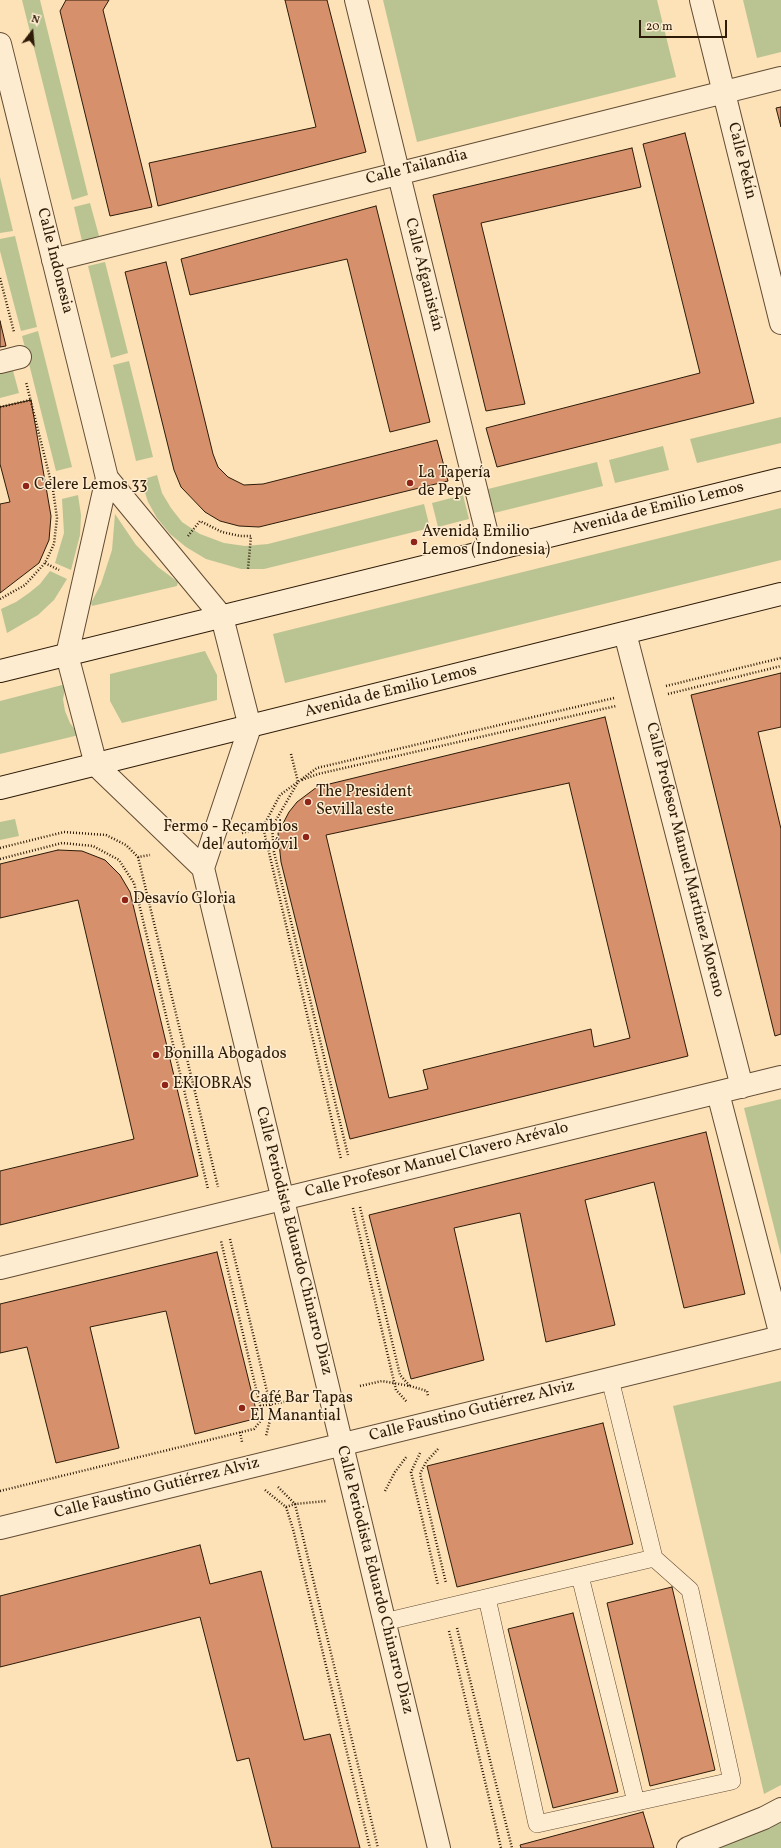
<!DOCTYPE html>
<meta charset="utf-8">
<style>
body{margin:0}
#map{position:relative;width:781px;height:1848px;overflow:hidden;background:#fde1b7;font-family:Vollkorn,serif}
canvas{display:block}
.north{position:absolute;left:12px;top:12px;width:40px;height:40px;-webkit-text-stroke:3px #feecd0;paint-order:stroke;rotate:16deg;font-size:11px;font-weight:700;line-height:16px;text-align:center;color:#2d1b08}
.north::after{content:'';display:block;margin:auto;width:14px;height:18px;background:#2d1b08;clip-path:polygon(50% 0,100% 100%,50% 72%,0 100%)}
.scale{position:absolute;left:639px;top:20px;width:88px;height:18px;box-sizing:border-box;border:2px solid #2d1b08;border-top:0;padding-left:5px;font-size:12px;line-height:14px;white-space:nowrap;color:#2d1b08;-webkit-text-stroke:3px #feecd0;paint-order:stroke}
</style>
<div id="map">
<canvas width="781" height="1848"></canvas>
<div class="north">N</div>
<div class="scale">20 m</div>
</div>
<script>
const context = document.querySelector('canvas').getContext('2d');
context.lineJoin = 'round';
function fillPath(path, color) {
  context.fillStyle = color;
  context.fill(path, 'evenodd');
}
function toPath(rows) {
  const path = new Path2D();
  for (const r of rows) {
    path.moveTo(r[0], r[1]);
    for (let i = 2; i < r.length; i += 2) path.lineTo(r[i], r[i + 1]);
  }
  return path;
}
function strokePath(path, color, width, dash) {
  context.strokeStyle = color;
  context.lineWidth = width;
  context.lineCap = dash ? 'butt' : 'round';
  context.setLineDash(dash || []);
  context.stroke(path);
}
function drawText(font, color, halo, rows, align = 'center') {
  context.font = font + ' Vollkorn,serif';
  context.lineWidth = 3;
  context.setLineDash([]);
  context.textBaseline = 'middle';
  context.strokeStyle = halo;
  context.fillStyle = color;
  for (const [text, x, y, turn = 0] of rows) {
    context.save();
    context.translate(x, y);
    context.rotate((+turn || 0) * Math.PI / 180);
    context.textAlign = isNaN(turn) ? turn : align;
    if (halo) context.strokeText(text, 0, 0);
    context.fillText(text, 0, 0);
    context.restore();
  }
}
const green = toPath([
 [22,0,40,0,88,195,72,200],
 [383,0,657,0,676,77,417,142],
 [743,0,781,0,781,52,757,58],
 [0,177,13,231,0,233],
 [90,203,99,236,82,241,74,207],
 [15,236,37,327,21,331,0,251,0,239],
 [105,262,128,353,111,358,88,266],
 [38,331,72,467,56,471,22,336],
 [129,361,153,457,136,461,113,365],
 [12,367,19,393,0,398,0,370],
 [781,417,781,443,697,463,690,439],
 [663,446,669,470,615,483,609,460],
 [597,462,603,486,494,513,488,489],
 [157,475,162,493,171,508,182,522,200,534,224,543,245,546,268,544,424,504,430,528,264,569,241,569,206,559,186,547,170,534,157,518,148,502,141,480],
 [78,495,81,515,80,535,71,570,55,563,64,533,62,499],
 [463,495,469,519,438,527,432,503],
 [781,508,781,560,285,683,273,634],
 [115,514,136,545,158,567,178,582,177,586,92,606,91,603,101,584,112,550],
 [50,571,67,579,54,600,38,615,7,633,1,609,16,602,29,593,40,584],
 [205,651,217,675,217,700,122,723,110,701,110,674],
 [66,684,63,699,65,711,70,723,79,735,0,754,0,701],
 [15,819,19,836,0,840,0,822],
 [781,1099,781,1255,744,1108],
 [781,1381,781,1785,764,1794,673,1406],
 [781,1814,781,1848,706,1848]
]);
const building = toPath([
 [66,0,109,0,103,10,152,207,110,216,60,11,66,0],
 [285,0,327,0,366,152,158,206,149,163,316,127,285,0],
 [781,107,781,127,776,108,781,107],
 [685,133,754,403,497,467,486,428,700,373,643,144,685,133],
 [632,148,641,187,481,223,525,404,486,411,433,195,632,148],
 [376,206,430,422,390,432,347,259,190,295,181,259,376,206],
 [166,262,213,454,218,467,228,477,244,485,263,484,437,440,448,481,259,527,239,526,220,521,205,512,181,487,174,470,125,272,166,262],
 [0,321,6,346,0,347,0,321],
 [31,400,51,516,49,540,39,563,0,593,0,504,10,502,0,464,0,407,31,400],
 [781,673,781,727,758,732,781,829,781,1034,775,1036,691,695,781,673],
 [605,717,688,1056,350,1139,281,862,278,833,289,812,297,802,317,787,605,717],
 [569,783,630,1038,594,1047,591,1029,423,1070,428,1089,389,1098,326,835,569,783],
 [58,850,82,851,105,860,120,875,130,892,198,1176,0,1225,0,1171,134,1139,78,900,0,918,0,864,58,850],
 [706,1132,745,1294,684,1308,654,1182,585,1200,615,1325,546,1342,520,1213,454,1228,484,1360,411,1379,369,1215,706,1132],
 [217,1252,258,1418,195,1434,166,1311,90,1327,119,1448,56,1463,27,1347,0,1353,0,1304,217,1252],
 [603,1423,633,1544,457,1587,427,1466,603,1423],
 [200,1545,210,1584,261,1571,304,1740,330,1734,360,1848,272,1848,249,1758,237,1761,200,1617,0,1667,0,1596,200,1545],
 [672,1587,715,1770,650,1786,607,1603,672,1587],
 [573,1613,618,1792,553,1808,508,1629,573,1613],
 [643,1812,654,1848,521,1848,520,1845,643,1812]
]);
const path = toPath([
 [0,278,14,332],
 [0,407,31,400],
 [188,536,200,521,222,532,240,536,251,536,248,569],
 [45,563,59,570],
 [0,599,25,585,45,563,54,544,57,518,53,490,26,382],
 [666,686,781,658],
 [668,694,781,666],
 [291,754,298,782,272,827,274,852,348,1155],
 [302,780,318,774,616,706],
 [263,827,341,1159],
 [242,833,263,827,280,795,317,768,614,698],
 [0,848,64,832,106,835,126,845,138,857,150,855],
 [138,857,218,1187],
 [0,859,62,843,93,846,119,860,134,883,208,1189],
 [360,1207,400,1375,410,1386],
 [353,1208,396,1390,407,1402],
 [230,1239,272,1412,266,1436],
 [360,1386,382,1381,410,1386,427,1391,428,1396],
 [260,1406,301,1399],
 [240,1432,242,1442],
 [438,1449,426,1462,420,1474,446,1583],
 [420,1453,411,1472,438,1585],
 [278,1487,295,1504,378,1848],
 [265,1490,286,1507,295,1504,326,1501],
 [0,1491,254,1429,263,1418,221,1241],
 [385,1491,395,1472,407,1456],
 [286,1507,293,1529,370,1848],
 [457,1628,512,1848],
 [449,1631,501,1848]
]);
const lane = toPath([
 [580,1576,636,1802],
 [487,1598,537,1824,732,1781,690,1590,654,1558],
 [384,1622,654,1558,610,1379]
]);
const street = toPath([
 [356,0,491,550],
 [701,0,781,323],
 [0,44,107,478,222,617,250,727,203,868],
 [53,260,781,78],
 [0,362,20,357],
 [107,478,67,655,96,765,203,868],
 [625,633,742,1087],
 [203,868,439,1848],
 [718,1093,781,1336],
 [0,1268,781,1077],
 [0,1528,781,1337],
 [688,1848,764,1818,781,1809]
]);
const secondary = toPath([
 [0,671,781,479],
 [0,788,781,594]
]);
const markers = [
 [410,483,4,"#8f2418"],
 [26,486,4,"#8f2418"],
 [414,542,4,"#8f2418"],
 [308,802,4,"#8f2418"],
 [306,837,4,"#8f2418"],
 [125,900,4,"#8f2418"],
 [156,1055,4,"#8f2418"],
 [165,1085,4,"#8f2418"],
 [242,1408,4,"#8f2418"]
];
const streetNames = [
 ["Calle Pekín",741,161,76],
 ["Calle Tailandia",417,168,-14],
 ["Calle Indonesia",54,261,76],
 ["Calle Afganistán",423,275,76],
 ["Avenida de Emilio Lemos",658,509,-14],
 ["Avenida de Emilio Lemos",391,692,-14],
 ["Calle Profesor Manuel Martínez Moreno",684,860,76],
 ["Calle Profesor Manuel Clavero Arévalo",437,1161,-14],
 ["Calle Periodista Eduardo Chinarro Diaz",293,1241,76],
 ["Calle Faustino Gutiérrez Alviz",472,1412,-14],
 ["Calle Faustino Gutiérrez Alviz",157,1489,-14],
 ["Calle Periodista Eduardo Chinarro Diaz",374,1580,76]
];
const poiNames = [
 ["La Tapería",418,474],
 ["de Pepe",418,492],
 ["Celere Lemos 33",34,486],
 ["Avenida Emilio",422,533],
 ["Lemos (Indonesia)",422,551],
 ["The President",316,793],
 ["Sevilla este",316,811],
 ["Fermo - Recambios",298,828,"right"],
 ["del automóvil",298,846,"right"],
 ["Desavío Gloria",133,900],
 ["Bonilla Abogados",164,1055],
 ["EKIOBRAS",173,1085],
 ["Café Bar Tapas",250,1399],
 ["El Manantial",250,1417]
];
fillPath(green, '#bac492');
fillPath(building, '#d6916c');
strokePath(building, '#2d1b08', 1);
strokePath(lane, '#614c34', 18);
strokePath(street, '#614c34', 24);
strokePath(secondary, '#2d1b08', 24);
strokePath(path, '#2d1b08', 2.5, [1, 2]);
strokePath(lane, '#feecd0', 17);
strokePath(street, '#feecd0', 22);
strokePath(secondary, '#feecd0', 22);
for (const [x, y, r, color] of markers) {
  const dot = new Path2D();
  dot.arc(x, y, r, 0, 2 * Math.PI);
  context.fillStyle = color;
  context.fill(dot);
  strokePath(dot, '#feecd0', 1.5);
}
drawText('16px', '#2d1b08', '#feecd0', streetNames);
drawText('16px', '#2d1b08', '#feecd0', poiNames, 'left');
</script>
